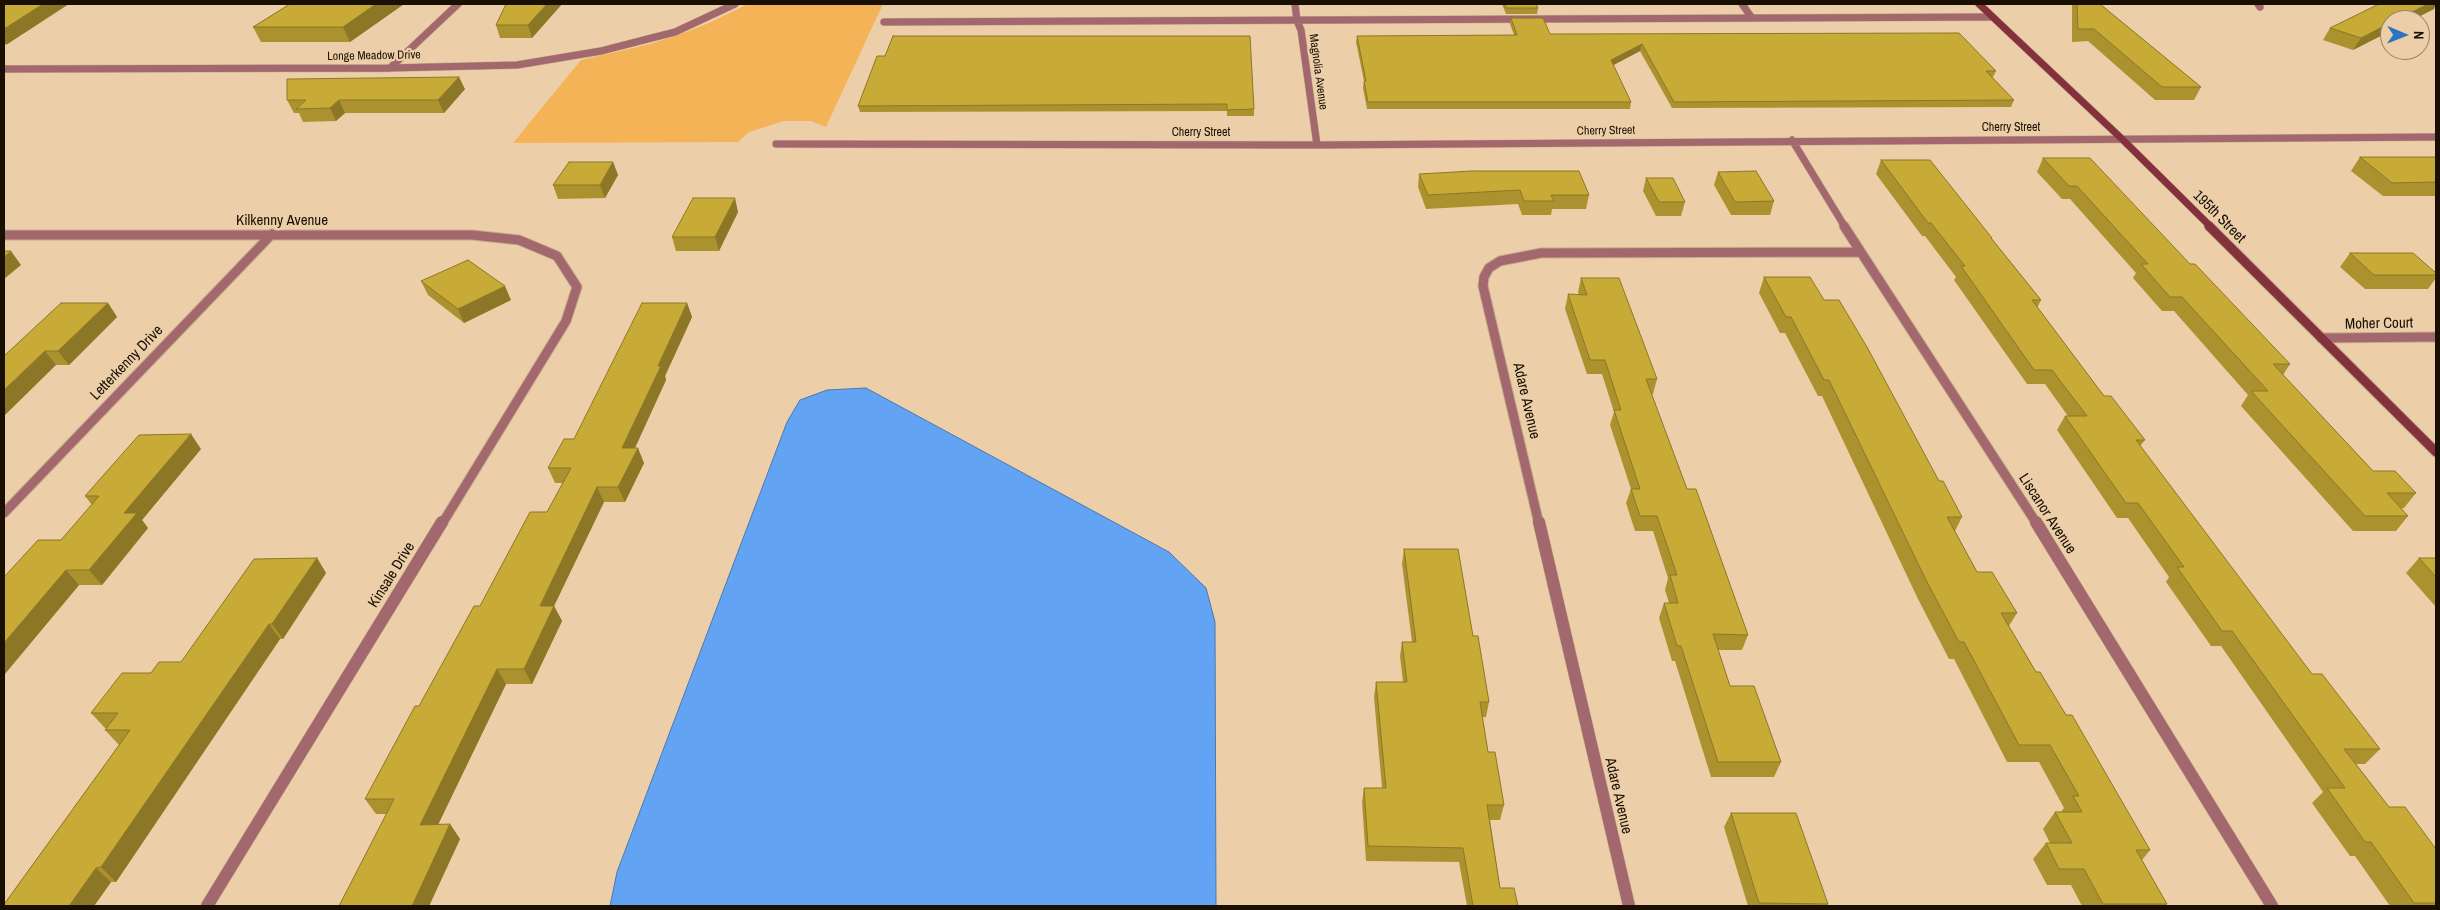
<!DOCTYPE html>
<style>
body{margin:0}
#map{position:relative;width:2440px;height:910px;overflow:hidden;background:#eccfa9;font-family:"Archivo Narrow",sans-serif}
canvas{display:block}
.frame{position:absolute;inset:0;border:5px solid #190f03;pointer-events:none}
.north{position:absolute;left:2380px;top:10px;width:50px;height:50px;box-sizing:border-box;background:#eccfa9;border:1px solid #988267;border-radius:50%;rotate:91deg;font-size:14px;font-weight:700;line-height:20px;text-align:center;color:#190f03}
.north::after{content:'';display:block;margin:auto;width:18px;height:22px;background:#2b75c5;clip-path:polygon(50% 0,100% 100%,50% 72%,0 100%)}
</style>
<div id="map">
<canvas width="2440" height="910"></canvas>
<div class="frame"></div>
<div class="north">N</div>
</div>
<script>
const context = document.querySelector('canvas').getContext('2d');
context.lineJoin = 'round';
function fillPath(path, color) {
  context.fillStyle = color;
  context.fill(path, 'evenodd');
}
function toPath(rows) {
  const path = new Path2D();
  for (const r of rows) {
    path.moveTo(r[0], r[1]);
    for (let i = 2; i < r.length; i += 2) path.lineTo(r[i], r[i + 1]);
  }
  return path;
}
function strokePath(path, color, width, dash) {
  context.strokeStyle = color;
  context.lineWidth = width;
  context.lineCap = dash ? 'butt' : 'round';
  context.setLineDash(dash || []);
  context.stroke(path);
}
function drawText(font, color, halo, rows, align = 'center') {
  context.font = font + ' "Archivo Narrow",sans-serif';
  context.lineWidth = 4.5;
  context.setLineDash([]);
  context.textBaseline = 'middle';
  context.strokeStyle = halo;
  context.fillStyle = color;
  for (const [text, x, y, turn = 0] of rows) {
    context.save();
    context.translate(x, y);
    context.rotate((+turn || 0) * Math.PI / 180);
    context.textAlign = isNaN(turn) ? turn : align;
    if (halo) context.strokeText(text, 0, 0);
    context.fillText(text, 0, 0);
    context.restore();
  }
}
const green = toPath([
 [748,4,883,4,826,127,811,121,784,121,749,132,738,142,513,143,581,60,650,44,678,35,709,23]
]);
const water = toPath([
 [866,388,1169,552,1206,588,1215,622,1216,906,610,906,617,872,787,422,800,400,827,390,866,388]
]);
const streetFar2 = toPath([
 [1295,4,1297,21,1301,30,1317,145],
 [1742,4,1752,18],
 [2258,4,2260,7],
 [884,22,1992,17],
 [390,68,458,4],
 [4,69,390,68,517,65,601,51,675,32,735,4],
 [1792,140,1845,227],
 [776,144,1317,145,2436,137]
]);
const streetFar1 = toPath([
 [1844,226,2037,524],
 [4,235,472,235,519,240,557,256,577,287,566,321,442,524],
 [2321,338,2436,337],
 [4,513,272,234],
 [1539,524,1483,286,1484,277,1489,268,1500,261,1541,253,1860,252]
]);
const street = toPath([
 [1539,522,1629,906],
 [2036,522,2272,906],
 [207,906,442,522]
]);
const secondaryFar1 = toPath([
 [1979,4,2122,139,2211,227]
]);
const secondary = toPath([
 [2209,226,2436,452]
]);
const wall = toPath([
 [290,4,404,4,350,42,261,42,253,27],
 [562,4,532,38,500,38,496,25],
 [1502,4,1536,4,1538,8,1537,14,1506,14],
 [2072,4,2100,4,2201,87,2194,100,2155,100,2088,41,2072,42],
 [2434,9,2353,50,2323,40,2330,28],
 [1511,18,1550,34,1996,71,1993,77,1992,77,2014,100,2011,107,1672,108,1640,51,1613,65,1631,102,1630,109,1367,109,1363,88,1364,81,1356,42,1357,36,1514,35,1510,24],
 [893,36,1254,109,1254,116,1227,116,1227,111,860,112,858,106,885,56],
 [465,89,444,113,345,113,336,121,303,122,299,113,294,113,287,100],
 [2360,157,2436,157,2436,196,2383,196,2351,171],
 [2043,158,2190,264,2290,364,2283,375,2373,471,2416,493,2404,508,2401,508,2408,516,2396,531,2353,531,2241,406,2248,395,2174,311,2162,311,2133,278,2136,273,2070,199,2062,199,2037,172],
 [1881,160,1992,238,1992,239,2041,300,2037,308,2104,396,2145,440,2140,446,2207,535,2312,674,2380,749,2365,764,2356,764,2389,807,2436,849,2436,906,2390,906,2355,856,2350,856,2312,803,2323,792,2221,646,2211,646,2166,582,2169,577,2128,518,2117,518,2057,430,2065,416,2068,416,2045,384,2027,384,1954,280,1956,277,1925,236,1922,236,1876,174],
 [613,162,618,175,605,198,558,199,553,185],
 [1718,172,1774,201,1770,215,1731,215,1714,185],
 [1419,174,1589,195,1586,209,1552,209,1551,215,1522,215,1518,204,1426,209,1418,187],
 [1646,178,1685,202,1681,216,1656,216,1643,191],
 [738,212,719,251,676,251,672,237],
 [2350,253,2436,273,2436,278,2428,289,2365,289,2340,267],
 [1764,277,1824,300,1962,517,1955,531,1977,572,2017,613,2009,626,2036,672,2066,715,2150,850,2142,860,2167,904,2165,906,2082,906,2071,885,2047,885,2033,859,2046,843,2050,843,2043,829,2055,812,2061,812,2064,808,2039,762,2007,762,1954,659,1949,659,1918,599,1822,396,1818,396,1785,333,1780,333,1759,293],
 [1581,278,1657,379,1653,394,1651,394,1687,489,1748,635,1742,650,1718,650,1730,686,1781,762,1774,777,1711,777,1675,661,1672,661,1659,618,1664,603,1669,603,1665,590,1668,578,1653,531,1635,531,1626,503,1631,489,1610,425,1614,412,1602,374,1587,374,1565,309,1568,294,1579,295,1578,292],
 [421,281,511,300,464,323,428,295],
 [108,303,117,317,69,365,56,365,4,356],
 [687,303,692,317,665,376,666,380,635,448,644,463,625,502,604,502,554,606,562,621,532,684,506,684,438,825,450,824,460,839,429,906,339,906,387,814,376,814,365,799,419,706,480,606,547,512,563,483,555,483,548,468,574,439],
 [201,449,142,520,148,528,102,585,79,585,4,675,4,577,61,540,92,505,85,496],
 [1404,549,1473,636,1489,702,1486,717,1482,717,1488,752,1504,805,1500,820,1490,820,1500,888,1518,906,1467,906,1459,862,1366,861,1362,802,1364,788,1382,788,1374,697,1376,682,1403,682,1400,656,1402,642,1412,642,1402,564],
 [317,558,326,573,283,639,280,639,116,882,111,882,94,906,4,906,5,903,119,745,105,730,107,728,105,728,91,713,151,673,181,662],
 [2419,558,2436,558,2436,607,2406,573],
 [1731,813,1828,904,1827,906,1748,906,1724,827]
]);
const shadedWall = toPath([
 [43,4,69,4,6,45,4,42,4,29],
 [376,4,404,4,350,42,343,27],
 [547,4,562,4,532,38,528,25],
 [2428,4,2436,4,2436,5,2434,9,2412,20,2396,20],
 [2390,23,2390,31,2353,50,2361,38],
 [1642,44,1640,51,1610,67,1611,60],
 [459,77,465,89,444,113,438,100],
 [339,100,345,113,336,121,330,108],
 [613,162,618,175,605,198,600,185],
 [735,198,738,212,719,251,715,237],
 [11,251,21,265,4,279,4,257],
 [505,286,511,300,464,323,458,309],
 [108,303,117,317,69,365,58,351],
 [687,303,692,317,665,376,666,380,628,463,622,448,658,366],
 [45,351,56,365,4,416,4,390],
 [191,434,201,449,142,520,148,528,102,585,89,570,124,513],
 [638,448,644,463,625,502,618,487],
 [597,487,604,502,554,606,562,621,532,684,524,669,540,606],
 [317,558,326,573,283,639,272,624],
 [66,570,79,585,4,675,4,643],
 [269,624,280,639,116,882,101,867],
 [497,669,506,684,431,839,420,825],
 [450,824,460,839,429,906,412,906],
 [96,868,111,882,94,906,69,906]
]);
const building = toPath([
 [4,4,43,4,4,29,4,4],
 [290,4,376,4,343,27,253,27,290,4],
 [506,4,547,4,528,25,496,25,506,4],
 [1505,4,1536,4,1538,8,1506,8,1505,4],
 [2077,4,2100,4,2201,87,2162,87,2094,29,2078,29,2077,4],
 [2379,4,2428,4,2396,20,2390,20,2390,23,2361,38,2330,28,2379,4],
 [1511,18,1543,18,1550,34,1959,33,1996,71,1986,71,2014,100,1674,102,1642,44,1611,60,1631,102,1368,102,1364,81,1366,81,1357,36,1517,35,1511,18],
 [893,36,1250,36,1254,109,1227,110,1227,104,858,106,877,56,885,56,893,36],
 [459,77,438,100,339,100,330,108,296,109,306,100,287,100,287,79,459,77],
 [2360,157,2436,157,2436,182,2392,183,2360,157],
 [2043,158,2090,158,2190,264,2195,264,2290,364,2273,364,2373,471,2395,471,2416,493,2387,493,2408,516,2365,516,2251,391,2268,391,2182,297,2170,297,2141,264,2148,264,2077,186,2069,186,2043,158],
 [1881,160,1930,160,1992,238,1991,238,2041,300,2032,300,2104,396,2111,396,2145,440,2136,440,2312,674,2322,674,2380,749,2344,749,2389,807,2405,807,2436,849,2436,903,2414,903,2371,842,2365,842,2327,788,2345,788,2232,631,2222,631,2177,567,2184,567,2138,503,2126,503,2065,416,2087,416,2052,370,2034,370,1961,266,1965,266,1931,223,1928,223,1881,160],
 [569,162,613,162,600,185,553,185,569,162],
 [1472,171,1579,171,1589,195,1551,195,1554,201,1524,201,1520,190,1428,195,1419,174,1472,171],
 [1756,171,1774,201,1735,202,1718,172,1756,171],
 [1646,178,1673,178,1685,202,1659,202,1646,178],
 [693,198,735,198,715,237,672,237,693,198],
 [4,251,11,251,4,257,4,251],
 [2350,253,2413,253,2436,273,2436,275,2374,275,2350,253],
 [468,260,505,286,458,309,421,281,468,260],
 [1764,277,1810,277,1824,300,1839,300,1867,347,1939,481,1943,481,1962,517,1947,517,1977,572,1992,572,2017,613,2001,613,2036,672,2040,672,2066,715,2072,715,2150,850,2136,850,2167,904,2103,904,2084,869,2059,869,2046,843,2072,843,2055,812,2082,812,2073,796,2079,796,2050,745,2019,745,1964,642,1959,642,1927,582,1829,380,1824,380,1791,317,1786,317,1764,277],
 [1581,278,1619,278,1657,379,1646,379,1687,489,1696,489,1748,635,1713,634,1730,686,1754,686,1781,762,1718,762,1681,646,1677,646,1664,603,1678,603,1670,575,1677,575,1657,516,1640,516,1631,489,1640,489,1614,410,1621,410,1605,360,1590,360,1568,294,1587,295,1581,278],
 [61,303,108,303,58,351,45,351,4,390,4,356,61,303],
 [642,303,687,303,658,366,661,366,622,448,638,448,618,487,597,487,540,606,554,606,524,669,497,669,420,825,450,824,412,906,339,906,394,799,365,799,415,706,419,706,474,606,480,606,530,512,547,512,571,468,548,468,564,439,574,439,642,303],
 [191,434,124,513,137,513,89,570,66,570,4,643,4,577,38,540,61,540,99,496,85,496,139,435,191,434],
 [1404,549,1458,549,1473,636,1478,636,1489,702,1480,702,1488,752,1495,752,1504,805,1487,805,1500,888,1514,888,1518,906,1473,906,1463,848,1368,846,1364,788,1386,788,1376,682,1407,682,1402,642,1416,642,1404,549],
 [317,558,272,624,269,624,101,867,96,868,69,906,4,906,4,903,5,903,130,730,105,730,118,713,91,713,122,673,151,673,159,662,181,662,254,559,317,558],
 [2419,558,2436,558,2436,577,2419,558],
 [1731,813,1796,813,1828,904,1759,903,1731,813]
]);
const farStreetnames = [
 ["Longe Meadow Drive",374,56,-1],
 ["Magnolia Avenue",1318,72,82],
 ["Cherry Street",2011,128],
 ["Cherry Street",1606,131,-1],
 ["Cherry Street",1201,133]
];
const streetNames = [
 ["195th Street",2219,217,45],
 ["Kilkenny Avenue",282,221],
 ["Moher Court",2379,324,-1],
 ["Letterkenny Drive",127,363,-46],
 ["Adare Avenue",1526,401,77],
 ["Liscanor Avenue",2047,514,57],
 ["Kinsale Drive",392,575,-58],
 ["Adare Avenue",1618,796,77]
];
fillPath(green, '#f4b357');
fillPath(water, '#62a4f3');
strokePath(water, '#4c77ab', 1);
strokePath(streetFar2, '#c6ac8b', 8);
strokePath(streetFar1, '#c6ac8b', 11);
strokePath(street, '#c6ac8b', 13);
strokePath(secondaryFar1, '#c6ac8b', 8);
strokePath(secondary, '#c6ac8b', 11);
strokePath(streetFar2, '#a2686e', 7);
strokePath(streetFar1, '#a2686e', 9);
strokePath(street, '#a2686e', 12);
strokePath(secondaryFar1, '#84313e', 7);
strokePath(secondary, '#84313e', 9);
fillPath(wall, '#ac922f');
fillPath(shadedWall, '#8c7726');
fillPath(building, '#c8aa37');
strokePath(building, '#8c7726', 1);
drawText('12px', '#190f03', '#eccfa9', farStreetnames);
drawText('15px', '#190f03', '#eccfa9', streetNames);
</script>
